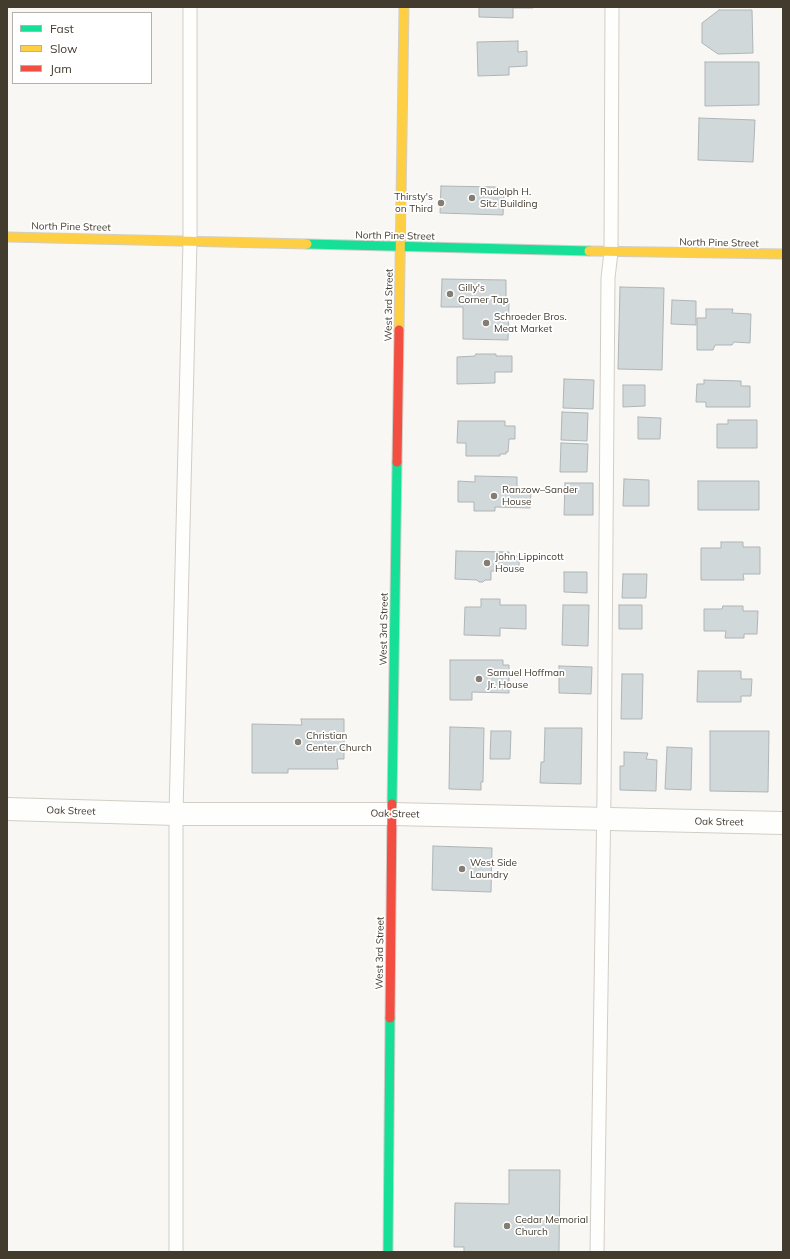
<!DOCTYPE html>
<meta charset="utf-8">
<style>
body{margin:0}
#map{position:relative;width:790px;height:1259px;overflow:hidden;background:#f9f7f4;font-family:Mulish,sans-serif}
canvas{display:block}
.frame{position:absolute;inset:0;border:8px solid #433b2d;pointer-events:none}
.legend{position:absolute;left:12px;top:12px;width:140px;height:72px;box-sizing:border-box;background:#fff;border:1px solid #b4b1ab;margin:0;padding:5px 7px;list-style:none;font-size:12px;color:#433b2d}
.legend li{display:flex;align-items:center;gap:8px;height:20px}
.legend b{width:20px;border:1px solid #b4b1ab}
</style>
<div id="map">
<canvas width="790" height="1259"></canvas>
<div class="frame"></div>
<ul class="legend">
<li><b style="height:5px;background:#16e098"></b>Fast</li>
<li><b style="height:5px;background:#ffcf43"></b>Slow</li>
<li><b style="height:5px;background:#f24e42"></b>Jam</li>
</ul>
</div>
<script>
const context = document.querySelector('canvas').getContext('2d');
context.lineJoin = 'round';
function fillPath(path, color) {
  context.fillStyle = color;
  context.fill(path, 'evenodd');
}
function toPath(rows) {
  const path = new Path2D();
  for (const r of rows) {
    path.moveTo(r[0], r[1]);
    for (let i = 2; i < r.length; i += 2) path.lineTo(r[i], r[i + 1]);
  }
  return path;
}
function strokePath(path, color, width, dash) {
  context.strokeStyle = color;
  context.lineWidth = width;
  context.lineCap = dash ? 'butt' : 'round';
  context.setLineDash(dash || []);
  context.stroke(path);
}
function drawText(font, color, halo, rows, align = 'center') {
  context.font = font + ' Mulish,sans-serif';
  context.lineWidth = 3.5;
  context.setLineDash([]);
  context.textBaseline = 'middle';
  context.strokeStyle = halo;
  context.fillStyle = color;
  for (const [text, x, y, turn = 0] of rows) {
    context.save();
    context.translate(x, y);
    context.rotate((+turn || 0) * Math.PI / 180);
    context.textAlign = isNaN(turn) ? turn : align;
    if (halo) context.strokeText(text, 0, 0);
    context.fillText(text, 0, 0);
    context.restore();
  }
}
const building = toPath([
 [479,7,533,7,533,8,513,8,513,18,479,17,479,7],
 [719,10,752,10,753,53,718,54,702,43,702,23,719,10],
 [518,41,518,52,527,51,527,66,509,67,509,75,478,76,477,42,518,41],
 [705,62,759,62,759,105,705,106,705,62],
 [699,118,755,120,753,162,698,160,699,118],
 [441,186,497,187,497,193,504,192,503,215,440,213,441,186],
 [442,279,506,280,506,303,509,303,508,340,463,339,463,307,441,307,442,279],
 [620,287,664,288,662,370,618,369,620,287],
 [672,300,696,301,696,325,671,324,672,300],
 [706,309,733,309,732,313,751,314,750,343,734,342,732,345,715,345,713,350,697,350,697,318,706,318,706,309],
 [476,354,496,354,496,356,512,356,512,372,495,372,495,383,457,384,457,357,475,356,476,354],
 [564,379,594,380,593,409,563,408,564,379],
 [704,380,741,381,741,386,750,386,750,407,706,407,706,402,696,402,697,384,704,384,704,380],
 [623,385,645,385,645,406,623,407,623,385],
 [562,412,588,413,587,441,561,440,562,412],
 [638,417,661,418,660,439,638,439,638,417],
 [728,420,757,420,757,448,717,448,717,424,728,424,728,420],
 [458,421,505,421,505,426,515,426,515,439,509,439,508,452,506,452,506,454,500,454,500,456,466,456,466,443,457,443,458,421],
 [561,443,588,444,587,472,560,472,561,443],
 [475,476,517,477,517,491,531,491,530,508,495,507,495,511,474,511,474,502,458,502,458,481,475,482,475,476],
 [624,479,649,480,649,506,623,506,624,479],
 [698,481,759,481,759,510,698,510,698,481],
 [565,483,593,483,593,515,564,515,565,483],
 [721,542,743,542,743,547,760,547,760,574,743,574,744,580,701,580,701,548,721,548,721,542],
 [456,551,509,552,509,556,519,556,519,570,508,570,508,571,491,571,491,580,485,580,483,582,479,582,477,580,455,579,456,551],
 [564,572,587,572,587,593,564,592,564,572],
 [623,574,647,574,646,598,622,598,623,574],
 [481,599,500,599,500,605,526,605,526,629,500,628,500,636,464,635,465,607,481,607,481,599],
 [563,605,589,605,588,646,562,645,563,605],
 [619,605,642,605,642,629,619,629,619,605],
 [723,606,743,606,743,611,758,611,757,634,744,634,744,638,725,638,726,631,704,631,704,609,722,609,723,606],
 [450,660,503,660,503,665,509,665,509,693,472,692,472,700,450,700,450,660],
 [559,666,592,667,591,694,559,693,559,666],
 [698,671,741,671,741,679,752,679,751,696,741,696,741,702,697,702,698,671],
 [622,674,643,674,642,719,621,719,622,674],
 [301,719,344,719,344,759,337,759,338,769,288,769,288,773,252,773,252,724,302,725,301,719],
 [450,727,484,728,483,782,481,782,481,790,449,789,450,727],
 [545,728,582,728,581,784,540,783,541,762,544,762,545,728],
 [491,731,511,731,510,759,490,759,491,731],
 [710,731,769,731,768,792,710,791,710,731],
 [667,747,692,748,691,790,665,789,667,747],
 [624,752,648,753,646,759,657,760,656,791,620,790,620,766,624,766,624,752],
 [433,846,492,848,491,892,432,890,433,846],
 [509,1170,560,1170,559,1252,464,1252,464,1247,454,1247,455,1203,509,1204,509,1170]
]);
const lane = toPath([
 [176,1252,176,814,190,241,190,7],
 [597,1252,604,794,608,278,611,252,612,7]
]);
const street = toPath([
 [7,809,176,814,392,814,783,823]
]);
const fast = toPath([
 [307,244,589,251],
 [392,804,397,462],
 [388,1252,390,1018]
]);
const slow = toPath([
 [7,237,307,244],
 [589,251,783,254],
 [399,330,404,7]
]);
const jam = toPath([
 [397,462,399,330],
 [390,1018,392,804]
]);
const markers = [
 [472,198,4,"#837d73"],
 [441,203,4,"#837d73"],
 [450,294,4,"#837d73"],
 [486,323,4,"#837d73"],
 [494,496,4,"#837d73"],
 [487,563,4,"#837d73"],
 [479,679,4,"#837d73"],
 [298,742,4,"#837d73"],
 [462,869,4,"#837d73"],
 [507,1226,4,"#837d73"]
];
const poiNames = [
 ["Rudolph H.",480,192],
 ["Sitz Building",480,204],
 ["Thirsty's",433,197,"right"],
 ["on Third",433,209,"right"],
 ["Gilly's",458,288],
 ["Corner Tap",458,300],
 ["Schroeder Bros.",494,317],
 ["Meat Market",494,329],
 ["Ranzow–Sander",502,490],
 ["House",502,502],
 ["John Lippincott",495,557],
 ["House",495,569],
 ["Samuel Hoffman",487,673],
 ["Jr. House",487,685],
 ["Christian",306,736],
 ["Center Church",306,748],
 ["West Side",470,863],
 ["Laundry",470,875],
 ["Cedar Memorial",515,1220],
 ["Church",515,1232]
];
const streetNames = [
 ["North Pine Street",71,227,1],
 ["North Pine Street",395,236,1],
 ["North Pine Street",719,243,1],
 ["West 3rd Street",389,305,-89],
 ["West 3rd Street",384,629,-89],
 ["Oak Street",71,811,2],
 ["Oak Street",395,814,1],
 ["Oak Street",719,822,1],
 ["West 3rd Street",380,953,-89]
];
fillPath(building, '#d1d8da');
strokePath(building, '#afb5b7', 1);
strokePath(lane, '#d2cec6', 15);
strokePath(street, '#d2cec6', 24);
strokePath(fast, '#d2cec6', 11);
strokePath(slow, '#d2cec6', 11);
strokePath(jam, '#d2cec6', 11);
strokePath(lane, '#fefefd', 13);
strokePath(street, '#fefefd', 22);
strokePath(fast, '#16e098', 9);
strokePath(slow, '#ffcf43', 9);
strokePath(jam, '#f24e42', 9);
for (const [x, y, r, color] of markers) {
  const dot = new Path2D();
  dot.arc(x, y, r, 0, 2 * Math.PI);
  context.fillStyle = color;
  context.fill(dot);
  strokePath(dot, '#fff', 1.5);
}
drawText('10px', '#433b2d', '#fff', poiNames, 'left');
drawText('10px', '#433b2d', '#fff', streetNames);
</script>
